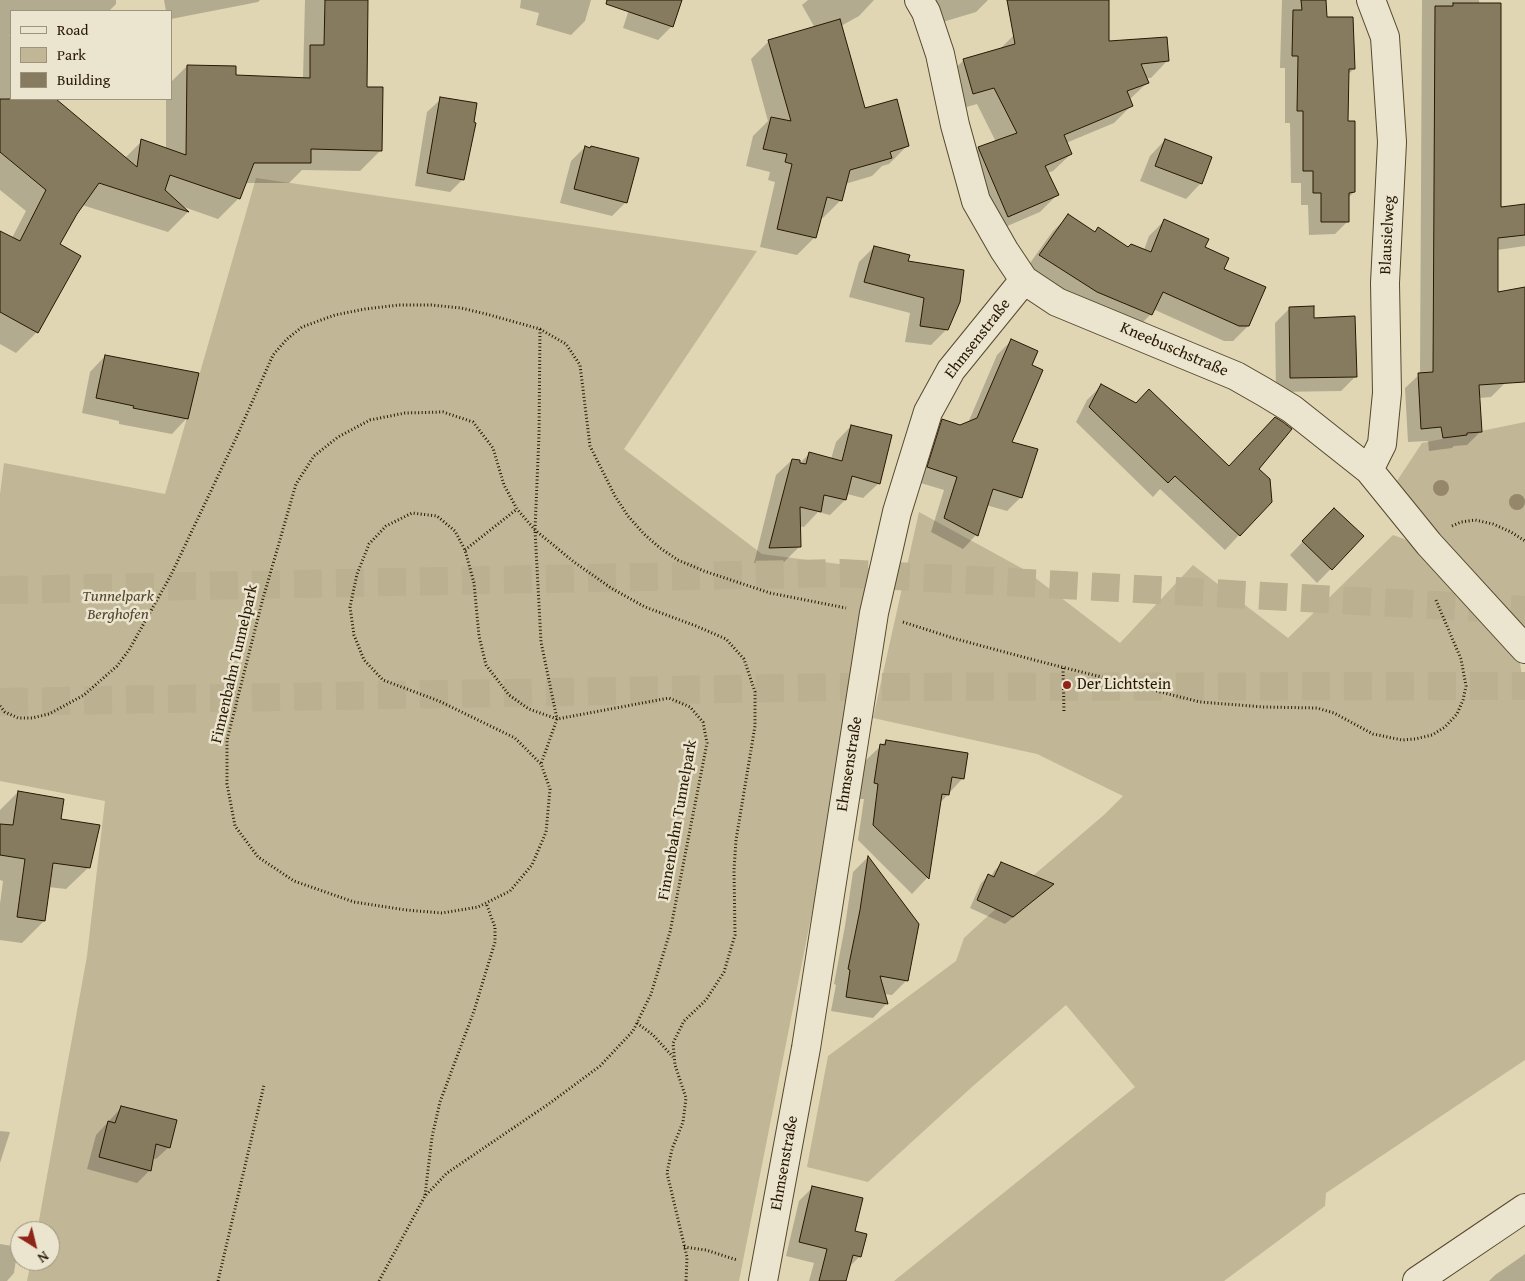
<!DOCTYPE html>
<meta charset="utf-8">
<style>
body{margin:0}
#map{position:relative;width:1525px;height:1281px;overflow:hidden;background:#e0d6b4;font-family:"Gentium Book Plus",serif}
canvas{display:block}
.legend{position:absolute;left:10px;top:10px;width:162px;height:90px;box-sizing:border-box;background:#ebe4ce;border:1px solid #9d927c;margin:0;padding:6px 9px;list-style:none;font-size:15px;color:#271802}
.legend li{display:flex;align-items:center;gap:10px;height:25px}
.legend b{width:25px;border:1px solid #9d927c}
.north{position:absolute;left:10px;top:1221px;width:50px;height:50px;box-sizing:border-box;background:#ebe4ce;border:1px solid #9d927c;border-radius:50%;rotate:144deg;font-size:14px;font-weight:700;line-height:20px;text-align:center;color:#271802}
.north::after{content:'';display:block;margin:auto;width:18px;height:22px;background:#8f2418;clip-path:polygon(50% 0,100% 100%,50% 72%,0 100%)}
</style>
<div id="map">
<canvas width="1525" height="1281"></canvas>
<ul class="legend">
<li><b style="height:6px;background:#ebe4ce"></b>Road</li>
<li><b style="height:14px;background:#c1b696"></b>Park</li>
<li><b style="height:14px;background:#877b5f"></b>Building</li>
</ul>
<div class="north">N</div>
</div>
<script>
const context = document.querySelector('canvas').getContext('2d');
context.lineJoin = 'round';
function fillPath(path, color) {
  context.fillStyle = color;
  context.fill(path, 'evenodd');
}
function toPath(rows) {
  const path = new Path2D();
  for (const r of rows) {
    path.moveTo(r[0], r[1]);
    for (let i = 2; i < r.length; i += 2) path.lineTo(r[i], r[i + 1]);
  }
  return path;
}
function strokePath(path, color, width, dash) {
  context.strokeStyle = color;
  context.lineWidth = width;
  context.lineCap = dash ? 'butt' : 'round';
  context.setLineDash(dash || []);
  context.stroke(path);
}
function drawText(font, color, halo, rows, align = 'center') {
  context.font = font + ' "Gentium Book Plus",serif';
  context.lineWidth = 5;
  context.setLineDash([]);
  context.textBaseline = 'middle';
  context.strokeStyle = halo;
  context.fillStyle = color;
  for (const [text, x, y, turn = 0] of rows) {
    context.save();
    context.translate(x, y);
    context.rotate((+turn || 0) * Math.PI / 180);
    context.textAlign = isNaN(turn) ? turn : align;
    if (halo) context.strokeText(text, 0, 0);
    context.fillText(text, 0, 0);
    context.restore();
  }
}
const green = toPath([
 [256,178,757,251,624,449,762,554,877,569,859,675,739,1281,27,1281,31,1261,50,1261,50,1231,37,1231,87,956,105,801,0,781,0,494,4,463,165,494],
 [1525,422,1525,649,1516,640,1525,693,1525,1060,1326,1193,1325,1206,1224,1281,894,1281,1135,1087,1066,1005,973,1086,868,1182,807,1167,828,1056,956,961,964,938,1013,893,1105,814,1123,796,1037,754,873,718,919,512,1025,570,1120,643,1193,565,1288,638,1393,535,1423,546,1391,490,1422,443]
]);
const shadow = toPath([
 [0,0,116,0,116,4,109,11,11,11,11,35,9,35,11,37,11,99,54,99,125,158,142,141,166,149,166,99,171,99,171,82,187,66,235,77,303,78,305,0,367,0,365,88,381,150,360,171,302,170,289,183,245,183,239,198,218,219,181,206,188,212,168,232,82,205,58,244,37,332,16,353,0,344,0,233,12,238,26,211,0,190],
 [164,0,260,0,258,2,171,19,171,11,166,11],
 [521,0,591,0,585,21,571,35,536,25,539,13,520,8],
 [632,0,680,0,672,26,658,40,623,28],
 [808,0,874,0,859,16,841,26,864,109,907,146,889,164,882,166,872,176,845,184,841,200,823,218,820,217,815,237,797,255,760,247,775,182,768,180,770,172,746,166,753,136,768,121,751,59,769,41,815,28,802,5],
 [929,0,988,0,976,12,936,24],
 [1027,0,1107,0,1108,42,1168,60,1151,78,1145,78,1147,83,1129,100,1132,105,1114,123,1066,143,1071,154,1053,171,1047,173,1057,195,1040,212,991,233,962,165,979,148,996,142,977,104,956,110,946,77,964,60,1000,49,1014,35],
 [1282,0,1325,0,1326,19,1354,69,1347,75,1347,123,1354,192,1348,198,1348,221,1335,234,1309,235,1308,205,1301,205,1301,183,1291,183,1290,123,1285,123,1285,68,1280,68],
 [1422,0,1479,0,1492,123,1499,208,1525,205,1525,246,1497,250,1497,354,1505,383,1491,397,1479,398,1481,431,1467,445,1454,446,1452,448,1429,451,1428,441,1408,442,1405,388,1420,374],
 [441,99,463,179,450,192,415,186,427,112],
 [1165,140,1201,183,1186,199,1140,181,1150,156],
 [585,147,626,202,612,216,560,203,571,161],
 [1068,216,1094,233,1098,229,1128,248,1144,250,1149,236,1164,221,1203,248,1222,269,1248,326,1233,341,1224,341,1153,309,1151,314,1136,329,1025,270,1053,231],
 [874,247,906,262,947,329,931,345,905,342,910,313,849,297,859,262],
 [1290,308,1355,377,1341,391,1276,392,1275,323],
 [1011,341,1030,366,1011,443,1021,497,1007,511,986,505,976,535,963,549,931,532,944,490,914,481,929,435,942,421,960,426,968,423,997,355],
 [105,356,187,418,172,434,119,424,119,421,82,413,90,372],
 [1101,386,1228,467,1257,469,1271,501,1225,550,1160,489,1153,497,1076,422,1087,400],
 [851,426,879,483,863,498,847,494,845,500,830,515,818,512,804,527,799,526,799,547,784,562,754,563,776,475,792,460,799,464,809,454,831,459,836,442],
 [1334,509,1362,537,1317,583,1290,555],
 [886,741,963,778,940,803,927,878,912,894,858,840,864,799,859,799,865,761],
 [18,792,59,820,89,867,66,889,48,887,44,921,22,943,0,940,0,904,3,881,0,880,0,810],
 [867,858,917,925,907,980,892,995,884,994,887,1003,873,1018,831,1011,836,985,834,984,845,926,853,872],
 [1002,863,1045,891,1005,924,970,908,981,883,988,876,991,877,994,871],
 [122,1107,169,1147,156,1159,152,1158,150,1170,137,1183,87,1169,96,1135],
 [0,1131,10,1132,0,1163],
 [813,1187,854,1232,860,1256,848,1268,845,1281,809,1281,814,1263,786,1256,799,1201],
 [0,1244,18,1247,14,1273,7,1281,0,1281],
 [1525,1254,1525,1281,1489,1281,1495,1275]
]);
const building = toPath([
 [325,0,368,0,367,87,383,87,382,151,311,149,311,163,254,163,240,199,170,175,165,190,189,212,99,183,77,214,60,244,81,256,38,333,0,312,0,231,20,241,46,190,0,152,0,99,56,99,137,167,141,139,186,155,187,65,236,66,236,75,310,78,310,45,324,45,325,0],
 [607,0,682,0,673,27,606,4,607,0],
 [1007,0,1109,0,1109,41,1167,37,1169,61,1141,64,1149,83,1127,91,1133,106,1064,135,1072,154,1045,166,1059,195,1008,217,978,147,1017,133,994,88,973,94,963,59,1015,44,1007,0],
 [1301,0,1326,0,1327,17,1353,17,1355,69,1349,69,1348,121,1355,121,1355,192,1349,193,1349,222,1321,222,1321,193,1313,193,1313,171,1303,171,1303,111,1297,111,1298,56,1292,56,1293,10,1302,10,1301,0],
 [1453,3,1501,3,1501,207,1525,204,1525,235,1498,238,1498,292,1525,287,1525,382,1479,385,1482,432,1467,433,1467,435,1443,438,1441,427,1421,429,1418,373,1433,372,1435,6,1453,6,1453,3],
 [840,19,865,108,897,99,909,146,890,152,892,158,850,170,842,201,827,197,816,238,777,229,792,164,785,162,787,154,763,149,771,117,791,121,768,40,840,19],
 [440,97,477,103,474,122,476,123,464,180,427,173,440,97],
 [1165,139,1212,157,1202,184,1155,166,1165,139],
 [585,146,590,148,591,146,639,158,627,203,574,189,585,146],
 [1068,214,1095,232,1098,227,1128,247,1131,244,1151,252,1164,219,1209,239,1205,247,1229,258,1224,269,1266,287,1249,326,1239,326,1163,292,1152,315,1097,292,1039,255,1068,214],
 [874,246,910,255,908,261,964,270,960,302,948,330,920,326,924,298,864,282,874,246],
 [1314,306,1314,318,1355,316,1357,377,1290,378,1289,307,1314,306],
 [1011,339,1038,351,1032,365,1043,370,1012,442,1038,449,1022,498,993,489,978,536,944,518,957,477,927,467,942,419,960,425,977,418,1011,339],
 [105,355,199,373,188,419,133,408,134,406,96,398,105,355],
 [1101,384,1136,403,1149,389,1229,466,1275,417,1283,422,1292,429,1259,469,1270,479,1272,502,1240,536,1175,476,1168,483,1089,407,1101,384],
 [851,425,892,435,880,484,852,476,846,500,824,495,821,512,800,507,801,547,769,548,792,459,800,460,800,463,806,464,809,452,842,461,851,425],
 [1334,508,1364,536,1332,570,1302,541,1334,508],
 [886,740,968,753,964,779,952,777,949,795,942,794,929,879,873,825,878,784,874,783,880,744,885,745,886,740],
 [18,791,64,799,61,819,100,825,90,868,53,863,45,921,17,917,25,859,0,855,0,824,13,825,18,791],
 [868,856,919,924,908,981,880,976,888,1004,846,997,850,970,848,969,860,910,868,856],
 [1001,862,1054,884,1013,917,977,900,988,874,994,877,1001,862],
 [121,1106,177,1120,170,1148,156,1144,151,1171,99,1157,108,1121,115,1123,121,1106],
 [812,1186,863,1198,855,1231,867,1234,861,1257,853,1255,846,1281,819,1281,827,1249,799,1242,812,1186]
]);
const highwayTunnel = toPath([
 [0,590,841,573,1525,610],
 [0,702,838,687,1525,686]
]);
const path = toPath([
 [540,329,539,435,535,530,541,642,557,719,541,764],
 [1452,526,1461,522,1475,520,1493,524,1511,532,1525,541],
 [465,550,517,509],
 [903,622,956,639,1038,661,1200,702,1264,707,1317,708,1334,713,1373,734,1402,740,1415,739,1432,735,1445,727,1457,714,1463,700,1466,686,1461,659,1435,598],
 [1063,668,1064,711],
 [0,706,5,712,18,718,32,718,49,714,84,695,117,666,129,650,171,575,237,436,273,355,287,339,302,327,335,315,365,309,399,305,431,305,461,308,486,314,540,329,566,344,580,365,590,446,615,496,628,516,644,534,660,548,678,560,704,571,770,593,846,608],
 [637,1023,653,1035,673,1057],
 [425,1195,432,1137,440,1102,474,1011,495,942,495,927,486,903],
 [684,1247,706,1250,737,1260],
 [218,1281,264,1085],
 [379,1281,425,1196,447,1173,550,1103,600,1066,633,1031,651,994,670,932,707,743,703,722,690,707,669,698,557,719,529,709,509,695,486,665,479,636,474,583,465,550,455,531,437,516,412,513,386,526,369,544,357,574,350,607,354,635,364,660,383,680,439,701,515,738,541,764,550,789,546,832,532,865,510,891,478,907,442,913,406,910,354,902,294,881,258,857,235,826,227,784,227,740,262,602,296,484,314,456,338,437,370,420,405,413,443,412,473,422,493,448,504,485,517,509,535,530,574,562,611,588,645,607,696,626,726,639,744,659,755,692,755,726,736,840,734,870,735,935,724,972,706,1000,684,1021,673,1043,675,1065,686,1098,683,1122,672,1149,667,1173,687,1257,686,1281]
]);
const minor = toPath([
 [919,0,926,12,940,54,955,125,976,201,1004,250,1024,280,1057,302,1236,376,1264,392,1292,409,1369,470,1429,544,1525,649],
 [1369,470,1382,444,1387,393,1385,283,1392,142,1385,37,1371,0],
 [763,1281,806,1048,874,613,897,512,928,412,951,370,1024,280],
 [1417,1281,1525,1208]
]);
const trees = [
 [1441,488],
 [1517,502]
];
const markers = [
 [1067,685,5,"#8f2418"]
];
const streetNames = [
 ["Blausielweg",1388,235,-87],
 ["Ehmsenstraße",978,339,-52],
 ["Kneebuschstraße",1174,350,23],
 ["Finnenbahn Tunnelpark",235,664,-77],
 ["Ehmsenstraße",850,764,-81],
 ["Finnenbahn Tunnelpark",678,820,-80],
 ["Ehmsenstraße",785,1163,-80]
];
const parkNames = [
 ["Tunnelpark",118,597],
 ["Berghofen",118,615]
];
const poiNames = [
 ["Der Lichtstein",1077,685]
];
fillPath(green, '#c1b696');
fillPath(shadow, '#0003');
fillPath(building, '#877b5f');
strokePath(building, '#271802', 1);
strokePath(highwayTunnel, '#bbb090', 28, [28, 14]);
strokePath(minor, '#55482e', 30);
strokePath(path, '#271802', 3, [1, 2.5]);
strokePath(minor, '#ebe4ce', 28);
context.fillStyle = '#94876a';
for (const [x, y] of trees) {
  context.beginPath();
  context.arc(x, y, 8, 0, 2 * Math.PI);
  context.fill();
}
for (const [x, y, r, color] of markers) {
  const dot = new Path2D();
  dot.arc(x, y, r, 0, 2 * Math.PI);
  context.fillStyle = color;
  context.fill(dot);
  strokePath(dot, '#ebe4ce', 2);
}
drawText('16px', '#271802', '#ebe4ce', streetNames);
drawText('italic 16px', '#55472e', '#ebe4ce', parkNames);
drawText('16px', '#271802', '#ebe4ce', poiNames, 'left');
</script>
